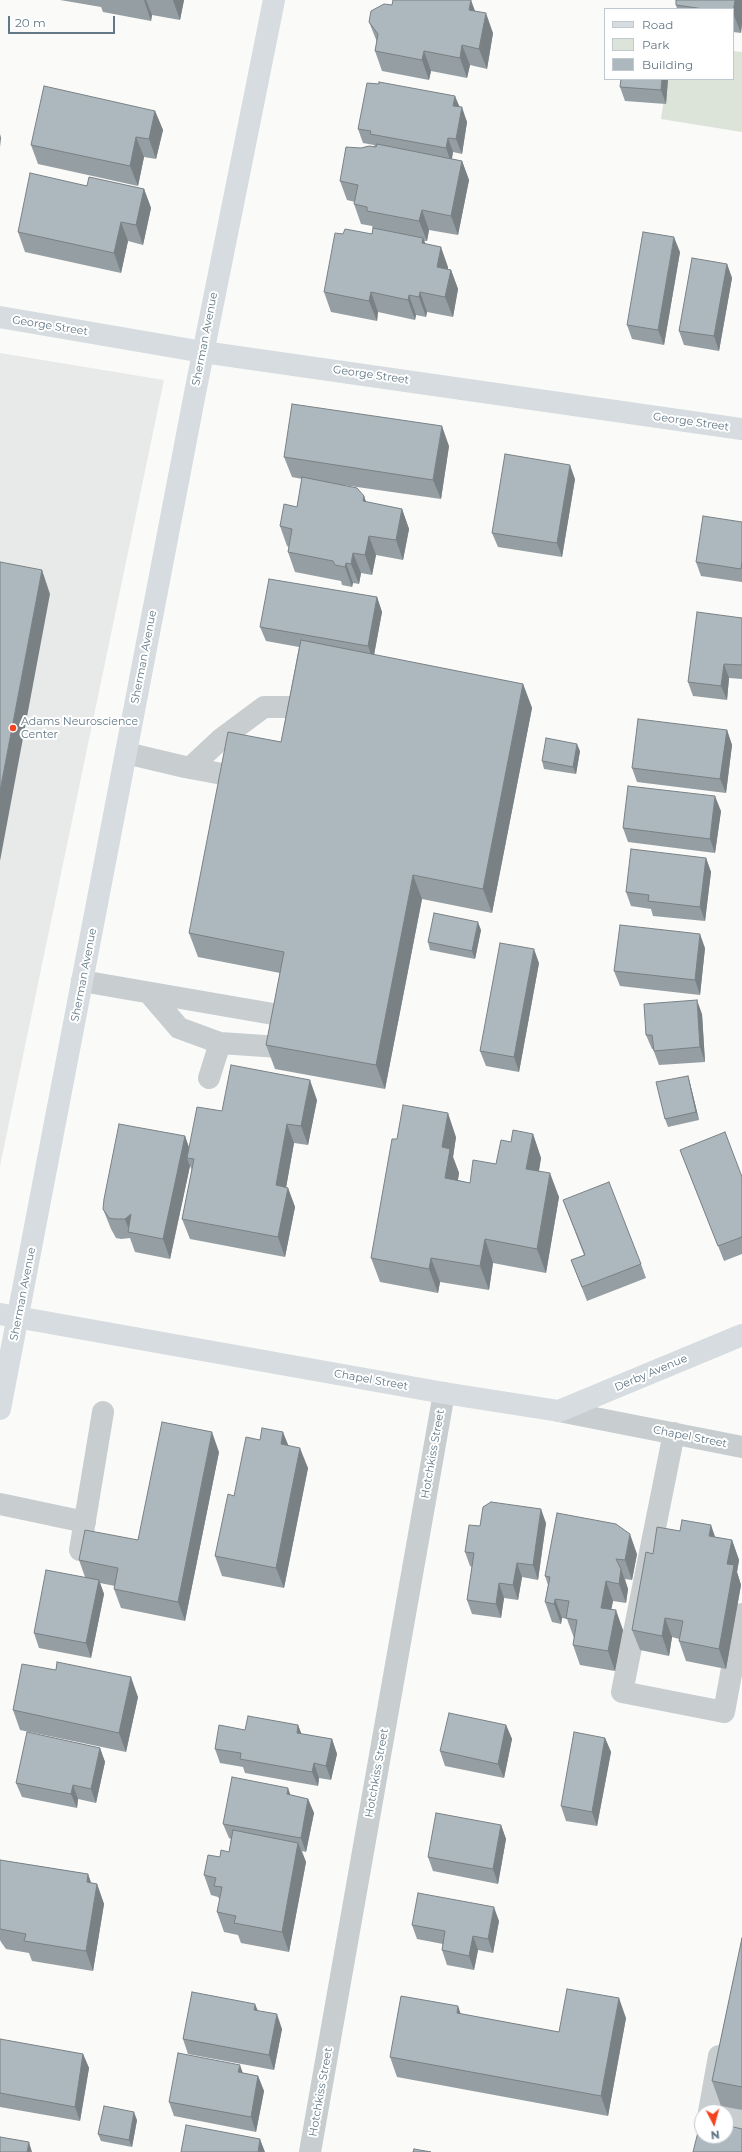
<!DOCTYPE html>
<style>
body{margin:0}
#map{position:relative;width:742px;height:2152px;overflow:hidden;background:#fafaf8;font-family:Montserrat,sans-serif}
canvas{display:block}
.legend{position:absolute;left:604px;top:8px;width:130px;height:72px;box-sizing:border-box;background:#fff;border:1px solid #c0c9cf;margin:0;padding:5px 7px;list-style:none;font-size:12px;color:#627886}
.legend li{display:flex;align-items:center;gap:8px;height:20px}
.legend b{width:20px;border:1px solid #c0c9cf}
.north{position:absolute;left:694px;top:2104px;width:40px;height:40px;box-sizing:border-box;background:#fff;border:1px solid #c0c9cf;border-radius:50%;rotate:174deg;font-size:11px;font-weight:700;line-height:16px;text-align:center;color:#627886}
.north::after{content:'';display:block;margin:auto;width:14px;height:18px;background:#f4441e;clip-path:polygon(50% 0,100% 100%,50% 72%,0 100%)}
.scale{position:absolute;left:8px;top:16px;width:107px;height:18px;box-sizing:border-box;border:2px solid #627886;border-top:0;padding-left:5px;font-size:12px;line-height:14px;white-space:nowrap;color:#627886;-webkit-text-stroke:3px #fff;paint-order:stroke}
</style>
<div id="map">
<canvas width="742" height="2152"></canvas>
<ul class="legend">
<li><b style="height:5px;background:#d6dcdf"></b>Road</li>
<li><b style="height:11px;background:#dce3d8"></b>Park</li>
<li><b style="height:11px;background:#adb8be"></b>Building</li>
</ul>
<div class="north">N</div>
<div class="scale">20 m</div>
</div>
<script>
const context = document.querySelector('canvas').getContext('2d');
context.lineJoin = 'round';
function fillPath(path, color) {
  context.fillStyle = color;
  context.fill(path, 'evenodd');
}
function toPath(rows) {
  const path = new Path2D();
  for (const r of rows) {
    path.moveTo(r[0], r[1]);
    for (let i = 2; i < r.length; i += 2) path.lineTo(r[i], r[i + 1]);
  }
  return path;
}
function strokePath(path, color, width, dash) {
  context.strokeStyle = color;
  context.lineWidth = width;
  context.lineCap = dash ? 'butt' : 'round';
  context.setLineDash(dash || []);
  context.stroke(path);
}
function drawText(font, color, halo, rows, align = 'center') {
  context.font = font + ' Montserrat,sans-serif';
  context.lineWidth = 4;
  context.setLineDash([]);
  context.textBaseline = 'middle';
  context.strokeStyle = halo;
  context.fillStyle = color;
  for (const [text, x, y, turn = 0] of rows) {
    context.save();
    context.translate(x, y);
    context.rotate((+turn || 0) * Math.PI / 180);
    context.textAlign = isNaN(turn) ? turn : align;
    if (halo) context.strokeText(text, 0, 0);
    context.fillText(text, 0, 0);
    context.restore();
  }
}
const built = toPath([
 [0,353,164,380,0,1166]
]);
const green = toPath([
 [733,51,742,52,742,132,661,119,667,79,733,79]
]);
const minor = toPath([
 [126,753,185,767,233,776],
 [190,768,221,739,264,707,301,707],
 [82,981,302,1019],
 [149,993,179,1028,220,1043],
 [209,1078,220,1043,279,1047],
 [559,1411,742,1447],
 [674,1433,622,1692,724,1712,742,1614],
 [0,1504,85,1522],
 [80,1550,103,1412],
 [709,2112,719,2056],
 [726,2117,742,2121],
 [310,2152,444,1393]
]);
const major = toPath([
 [0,317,203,352,742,429],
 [0,1314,444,1393,559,1411,742,1335],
 [0,1409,195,393,274,0]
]);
const wall = toPath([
 [60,0,184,0,180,20,152,15,151,21,103,12,101,7],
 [742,0,742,23,741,33,733,32,733,9,677,9,676,5],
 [392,5,475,12,493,33,487,69,470,65,467,78,431,71,429,80,382,71,375,51,377,42,369,22],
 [621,79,668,79,666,104,625,101,620,87],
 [460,107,467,122,462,154,453,152,452,159,462,161,469,180,458,235,429,230,427,241,424,241,426,244,448,267,448,269,451,270,458,289,453,317,427,312,426,317,416,315,415,320,378,312,377,321,331,312,324,292,343,234,372,234,373,228,372,226,361,224,354,204,355,202,347,200,340,181,361,148,375,147,374,145,363,143,358,129],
 [155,111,163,130,156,159,144,157,138,186,38,164,31,145],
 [87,186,144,189,151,208,143,245,128,241,121,273,25,252,18,232],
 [680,252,664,345,632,339,627,325],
 [727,264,732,278,719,351,684,345,679,331],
 [449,446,441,499,343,485,364,496,366,502,402,509,409,529,403,560,376,555,372,575,361,573,359,584,353,583,352,587,342,585,341,581,295,572,288,552,289,547,287,546,280,526,297,507,302,479,292,477,284,457],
 [575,479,562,557,498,547,492,533],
 [742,522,742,582,701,576,696,562],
 [377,597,382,612,374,655,523,684,532,708,492,913,422,899,385,1089,275,1069,266,1045,280,973,198,957,189,933,281,742,299,647,266,641,260,627],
 [742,618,742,679,729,678,727,700,693,696,688,682],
 [727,730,732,745,726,793,637,782,632,768],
 [580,751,576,774,544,769,542,761],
 [721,811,715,853,628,842,623,828],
 [706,858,711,872,705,921,653,916,651,909,631,906,626,892],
 [481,930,475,959,430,950,428,942],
 [705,948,700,995,620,986,614,971],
 [539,963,519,1072,486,1066,480,1051],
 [702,1014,705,1062,659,1065,653,1049,652,1049,646,1035],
 [688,1076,690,1083,699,1120,668,1127,665,1119],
 [317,1100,308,1145,294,1143,286,1187,288,1188,295,1207,285,1257,190,1239,182,1219,192,1170,190,1166,170,1259,135,1252,130,1238,121,1239,116,1238,111,1229,103,1209,185,1136,189,1148,222,1111],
 [533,1134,541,1158,539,1171,559,1197,546,1273,493,1263,489,1290,440,1282,438,1293,380,1282,371,1258,397,1139,456,1137,453,1157,459,1173,458,1180,470,1183,496,1164,511,1142],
 [680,1150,742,1177,742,1254,724,1261],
 [563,1200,641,1264,646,1278,587,1301,571,1260,584,1255],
 [288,1446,308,1468,284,1588,222,1576,215,1556,234,1496],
 [219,1452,185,1621,121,1608,114,1589,115,1586,100,1583,104,1594,91,1658,39,1648,34,1633,85,1577,79,1560,138,1540],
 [546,1523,538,1580,522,1577,518,1600,504,1598,501,1618,472,1614,467,1600,472,1567,470,1566,465,1552,480,1526],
 [715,1537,732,1540,739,1560,737,1572,741,1585,726,1669,686,1661,679,1641,679,1639,672,1637,669,1656,640,1650,632,1630,653,1554],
 [637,1554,632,1580,625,1579,628,1589,626,1603,613,1601,611,1609,623,1630,615,1671,580,1665,573,1645,574,1638,567,1619,562,1618,561,1624,552,1622,545,1602,548,1585,545,1576],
 [138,1697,126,1752,20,1730,13,1710],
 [298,1725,301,1734,332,1739,337,1754,331,1780,319,1778,318,1786,245,1773,243,1767,220,1763,215,1749,245,1730],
 [506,1725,512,1739,504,1778,445,1766,440,1751],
 [605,1738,611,1752,597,1826,566,1821,561,1806],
 [100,1748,105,1762,96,1803,78,1799,77,1808,22,1797,16,1783],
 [291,1795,308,1799,314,1813,306,1852,302,1851,306,1862,289,1952,241,1943,238,1935,224,1932,217,1912,220,1900,218,1897,211,1895,204,1875,220,1857,229,1852,231,1839,229,1838,223,1824],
 [501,1825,506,1839,498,1884,433,1871,428,1857],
 [0,1860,88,1874,91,1883,97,1884,104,1904,93,1971,32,1961,29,1953,6,1949,1,1942,0,1940],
 [499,1921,493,1953,478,1950,474,1970,447,1965,442,1950,443,1944,417,1939,412,1925],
 [742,1938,742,2110,721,2106,712,2081],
 [258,2011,282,2029,274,2070,188,2054,183,2039],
 [460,2014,559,2032,626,2018,608,2116,397,2077,390,2057],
 [0,2041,83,2054,89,2068,80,2121,0,2107],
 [243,2073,258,2076,264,2091,256,2132,174,2116,169,2102],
 [137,2120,132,2147,101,2141,98,2134]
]);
const shadedWall = toPath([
 [144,0,146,0,152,15,151,21],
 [173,0,184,0,180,20],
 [471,0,478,19,469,10],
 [735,0,742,0,742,23,741,33,733,13],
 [486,13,493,33,487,69,479,49],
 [462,45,470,65,467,78,460,58],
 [424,51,431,71,429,80,422,60],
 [662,79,668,79,666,104,661,90],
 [455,96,461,110,453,106],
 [462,107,467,122,462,154,456,139],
 [155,111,163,130,156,159,149,139],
 [0,134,1,138,0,147],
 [136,137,144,157,138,186,130,166],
 [448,138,453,152,451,162,446,148],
 [462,161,469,180,458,235,451,216],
 [144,189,151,208,143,245,136,225],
 [422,210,429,230,427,241,419,221],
 [121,222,128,241,121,273,114,253],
 [674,237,680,252,664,345,658,330],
 [423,238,431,258,422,243],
 [441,247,448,267,444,287,437,267],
 [727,264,732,278,719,351,714,336],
 [451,270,458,289,453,317,445,297],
 [371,292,378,312,377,321,369,301],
 [420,292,427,312,426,317,419,297],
 [409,295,416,315,415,320,408,300],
 [442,426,449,446,441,499,433,480],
 [570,465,575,479,562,557,557,543],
 [364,496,371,516,363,501],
 [402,509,409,529,403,560,396,540],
 [369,536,376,555,372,575,365,555],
 [353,553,361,573,359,584,351,564],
 [346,563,353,583,352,587,345,567],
 [42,570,50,594,0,861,0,791],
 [377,597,382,612,373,660,368,646],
 [724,664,729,678,727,700,721,686],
 [523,684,532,708,492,913,483,889],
 [727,730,732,745,726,793,720,779],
 [577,744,580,751,576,774,573,767],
 [715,796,721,811,715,853,710,839],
 [706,858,711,872,705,921,700,907],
 [413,875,422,899,385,1089,376,1065],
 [478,922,481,930,475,959,472,951],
 [700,934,705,948,700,995,695,980],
 [534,949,539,963,519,1072,514,1057],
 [697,1000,702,1014,705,1062,700,1047],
 [688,1076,690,1083,699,1120,696,1112],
 [310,1080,317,1100,308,1145,301,1126],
 [448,1113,456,1137,453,1157,459,1173,454,1202,445,1178,442,1147],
 [287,1124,294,1143,283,1205,276,1185],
 [533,1134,541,1158,535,1193,526,1169],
 [185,1136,192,1156,187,1158,190,1166,170,1259,163,1239],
 [550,1173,559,1197,546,1273,537,1249],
 [288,1188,295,1207,285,1257,278,1237],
 [131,1214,130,1233,125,1219],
 [485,1239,493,1263,489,1290,480,1266],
 [431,1258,440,1282,438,1293,429,1269],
 [212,1432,219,1452,185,1621,178,1602],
 [283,1432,291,1452,281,1444],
 [300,1448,308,1468,284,1588,276,1568],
 [541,1509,546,1523,538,1580,533,1565],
 [711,1525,718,1545,709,1536],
 [630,1534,637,1554,632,1580,625,1560],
 [732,1540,739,1560,737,1572,741,1585,726,1669,719,1649,727,1564],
 [517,1563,522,1577,518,1600,513,1585],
 [621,1569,628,1589,626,1603,619,1584],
 [99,1580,104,1594,91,1658,86,1643],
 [606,1581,613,1601,608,1627,601,1608],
 [499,1583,504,1598,501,1618,496,1604],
 [555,1599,562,1618,561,1624,554,1604],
 [616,1610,623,1630,615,1671,608,1651],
 [665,1618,672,1637,669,1656,662,1636],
 [131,1677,138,1697,126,1752,119,1733],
 [298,1725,304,1740,297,1733],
 [506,1725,512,1739,504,1778,498,1764],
 [605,1738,611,1752,597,1826,592,1812],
 [332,1739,337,1754,331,1780,326,1766],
 [100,1748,105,1762,96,1803,91,1789],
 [314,1763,319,1778,318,1786,312,1772],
 [73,1785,78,1799,77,1808,71,1794],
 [288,1788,293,1802,287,1794],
 [308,1799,314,1813,306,1852,301,1838],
 [501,1825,506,1839,498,1884,493,1869],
 [298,1843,306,1862,289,1952,282,1932],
 [88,1874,95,1894,87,1882],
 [97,1884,104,1904,93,1971,86,1951],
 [494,1907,499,1921,493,1953,488,1939],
 [473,1936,478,1950,474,1970,469,1956],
 [619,1998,626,2018,608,2116,601,2096],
 [255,2004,261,2018,254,2010],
 [458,2006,465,2026,457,2013],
 [277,2014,282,2029,274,2070,269,2055],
 [83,2054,89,2068,80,2121,75,2107],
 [240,2065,245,2079,238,2072],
 [258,2076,264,2091,256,2132,251,2117],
 [134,2112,137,2120,132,2147,129,2140],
 [731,2118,738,2138,729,2126],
 [260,2139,265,2152,258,2152],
 [29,2142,32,2152,27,2152]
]);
const building = toPath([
 [393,0,471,0,469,10,486,13,479,49,462,45,460,58,424,51,422,60,375,51,378,34,369,22,371,11,384,4,392,5,393,0],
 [676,0,735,0,733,13,733,9,704,9,676,5,676,0],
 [621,79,662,79,661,90,620,87,621,79],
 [379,82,455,96,453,106,462,107,456,139,448,138,446,148,370,134,371,131,358,129,367,83,379,84,379,82],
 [44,86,155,111,149,139,136,137,130,166,31,145,44,86],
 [377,144,462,161,451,216,422,210,419,221,367,211,367,207,354,204,358,185,340,181,346,147,361,148,369,146,376,147,377,144],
 [30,173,87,186,89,177,144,189,136,225,121,222,114,253,18,232,30,173],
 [373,228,423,238,422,243,441,247,437,267,451,270,445,297,420,292,419,297,409,295,408,300,371,292,369,301,324,292,335,233,343,234,345,229,372,234,373,228],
 [643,232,674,237,658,330,627,325,643,232],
 [692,258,727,264,714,336,679,331,692,258],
 [292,404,442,426,433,480,284,457,292,404],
 [505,454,570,465,557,543,492,533,505,454],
 [302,477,357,488,364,496,363,501,402,509,396,540,369,536,365,555,353,553,351,564,346,563,345,567,335,565,333,561,288,552,292,529,280,526,284,504,297,507,302,477],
 [703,516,742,522,742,561,741,569,696,562,703,516],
 [0,562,42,570,0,791,0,562],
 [269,579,377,597,368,646,260,627,269,579],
 [697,612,742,618,742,665,724,664,721,686,688,682,697,612],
 [301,640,523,684,483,889,413,875,376,1065,266,1045,284,952,189,933,228,732,281,742,301,640],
 [638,719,727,730,720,779,632,768,638,719],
 [546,738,577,744,573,767,542,761,546,738],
 [628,786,715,796,710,839,623,828,628,786],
 [631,849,706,858,700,907,648,901,649,895,626,892,631,849],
 [434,913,478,922,472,951,428,942,434,913],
 [620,925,700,934,695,980,614,971,620,925],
 [500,943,534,949,514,1057,480,1051,500,943],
 [697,1000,700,1047,654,1051,652,1035,646,1035,644,1004,697,1000],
 [231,1065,310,1080,301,1126,287,1124,276,1185,288,1188,278,1237,182,1219,194,1159,187,1158,197,1107,222,1111,231,1065],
 [688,1076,696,1112,665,1119,656,1082,688,1076],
 [403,1105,448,1113,442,1147,450,1149,445,1178,470,1183,473,1160,496,1164,501,1140,511,1142,513,1130,533,1134,526,1169,550,1173,537,1249,485,1239,480,1266,431,1258,429,1269,371,1258,392,1139,397,1139,403,1105],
 [119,1124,185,1136,163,1239,128,1232,131,1214,125,1219,114,1219,109,1218,103,1209,104,1199,119,1124],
 [725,1132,742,1177,742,1237,718,1246,680,1150,725,1132],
 [609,1182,641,1264,582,1287,571,1260,585,1255,563,1200,609,1182],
 [162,1422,212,1432,178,1602,114,1589,118,1568,79,1560,85,1530,138,1540,162,1422],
 [262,1428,283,1432,281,1444,300,1448,276,1568,215,1556,228,1494,234,1496,246,1437,260,1440,262,1428],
 [491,1502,541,1509,533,1565,517,1563,513,1585,499,1583,496,1604,467,1600,474,1553,465,1552,469,1525,480,1526,483,1507,491,1502],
 [557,1513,616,1524,630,1534,625,1560,616,1559,621,1569,619,1584,606,1581,601,1608,616,1610,608,1651,573,1645,577,1620,566,1618,569,1601,555,1599,554,1604,545,1602,550,1577,545,1576,557,1513],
 [682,1520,711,1525,709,1536,732,1540,727,1564,734,1565,719,1649,679,1641,683,1621,665,1618,662,1636,632,1630,646,1552,653,1554,657,1527,680,1531,682,1520],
 [46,1570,99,1580,86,1643,34,1633,46,1570],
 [57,1662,131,1677,119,1733,13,1710,22,1664,56,1670,57,1662],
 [449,1713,506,1725,498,1764,440,1751,449,1713],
 [248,1716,298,1725,297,1733,332,1739,326,1766,314,1763,312,1772,240,1759,241,1753,215,1749,219,1725,245,1730,248,1716],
 [27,1732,100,1748,91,1789,73,1785,71,1794,16,1783,27,1732],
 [574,1732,605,1738,592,1812,561,1806,574,1732],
 [232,1777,288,1788,287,1794,308,1799,301,1838,223,1824,232,1777],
 [436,1813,501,1825,493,1869,428,1857,436,1813],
 [233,1830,298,1843,282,1932,234,1923,236,1916,217,1912,222,1887,214,1886,216,1878,204,1875,208,1855,220,1857,221,1850,229,1852,233,1830],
 [0,1860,88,1874,87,1882,97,1884,86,1951,24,1941,26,1934,0,1929,0,1860],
 [418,1893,494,1907,488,1939,473,1936,469,1956,442,1950,445,1931,412,1925,418,1893],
 [742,1938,742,2087,712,2081,742,1938],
 [567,1989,619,1998,601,2096,390,2057,401,1996,458,2006,457,2013,559,2032,567,1989],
 [192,1992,255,2004,254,2010,277,2014,269,2055,183,2039,192,1992],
 [0,2039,83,2054,75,2107,0,2093,0,2039],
 [178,2053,240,2065,238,2072,258,2076,251,2117,169,2102,178,2053],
 [104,2106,134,2112,129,2140,98,2134,104,2106],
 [702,2116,702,2136,726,2136,726,2117,731,2118,729,2126,742,2129,742,2152,693,2152,702,2116],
 [186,2125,260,2139,258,2152,181,2152,186,2125],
 [0,2137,29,2142,27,2152,0,2152,0,2137],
 [414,2149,431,2152,413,2152,414,2149]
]);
const markers = [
 [13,728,4,"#f4441e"]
];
const streetNames = [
 ["George Street",50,326,9],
 ["Sherman Avenue",205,339,-79],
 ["George Street",371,375,8],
 ["George Street",691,422,8],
 ["Sherman Avenue",144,657,-79],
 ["Sherman Avenue",84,975,-79],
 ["Sherman Avenue",23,1294,-79],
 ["Derby Avenue",651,1373,-23],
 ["Chapel Street",371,1380,10],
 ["Chapel Street",690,1437,11],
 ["Hotchkiss Street",433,1454,-80],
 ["Hotchkiss Street",377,1773,-80],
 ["Hotchkiss Street",321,2092,-80]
];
const poiNames = [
 ["Adams Neuroscience",21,722],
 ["Center",21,735]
];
fillPath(built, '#e8eae9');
fillPath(green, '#dce3d8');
strokePath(minor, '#c8cdd0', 22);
strokePath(major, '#d6dcdf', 22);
fillPath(wall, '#959ea3');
fillPath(shadedWall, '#798185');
fillPath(building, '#adb8be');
strokePath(building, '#798185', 1);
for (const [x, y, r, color] of markers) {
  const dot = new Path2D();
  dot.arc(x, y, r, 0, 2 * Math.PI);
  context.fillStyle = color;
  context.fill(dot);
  strokePath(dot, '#fff', 1.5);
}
drawText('11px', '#627886', '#fff', streetNames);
drawText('11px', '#627886', '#fff', poiNames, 'left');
</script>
